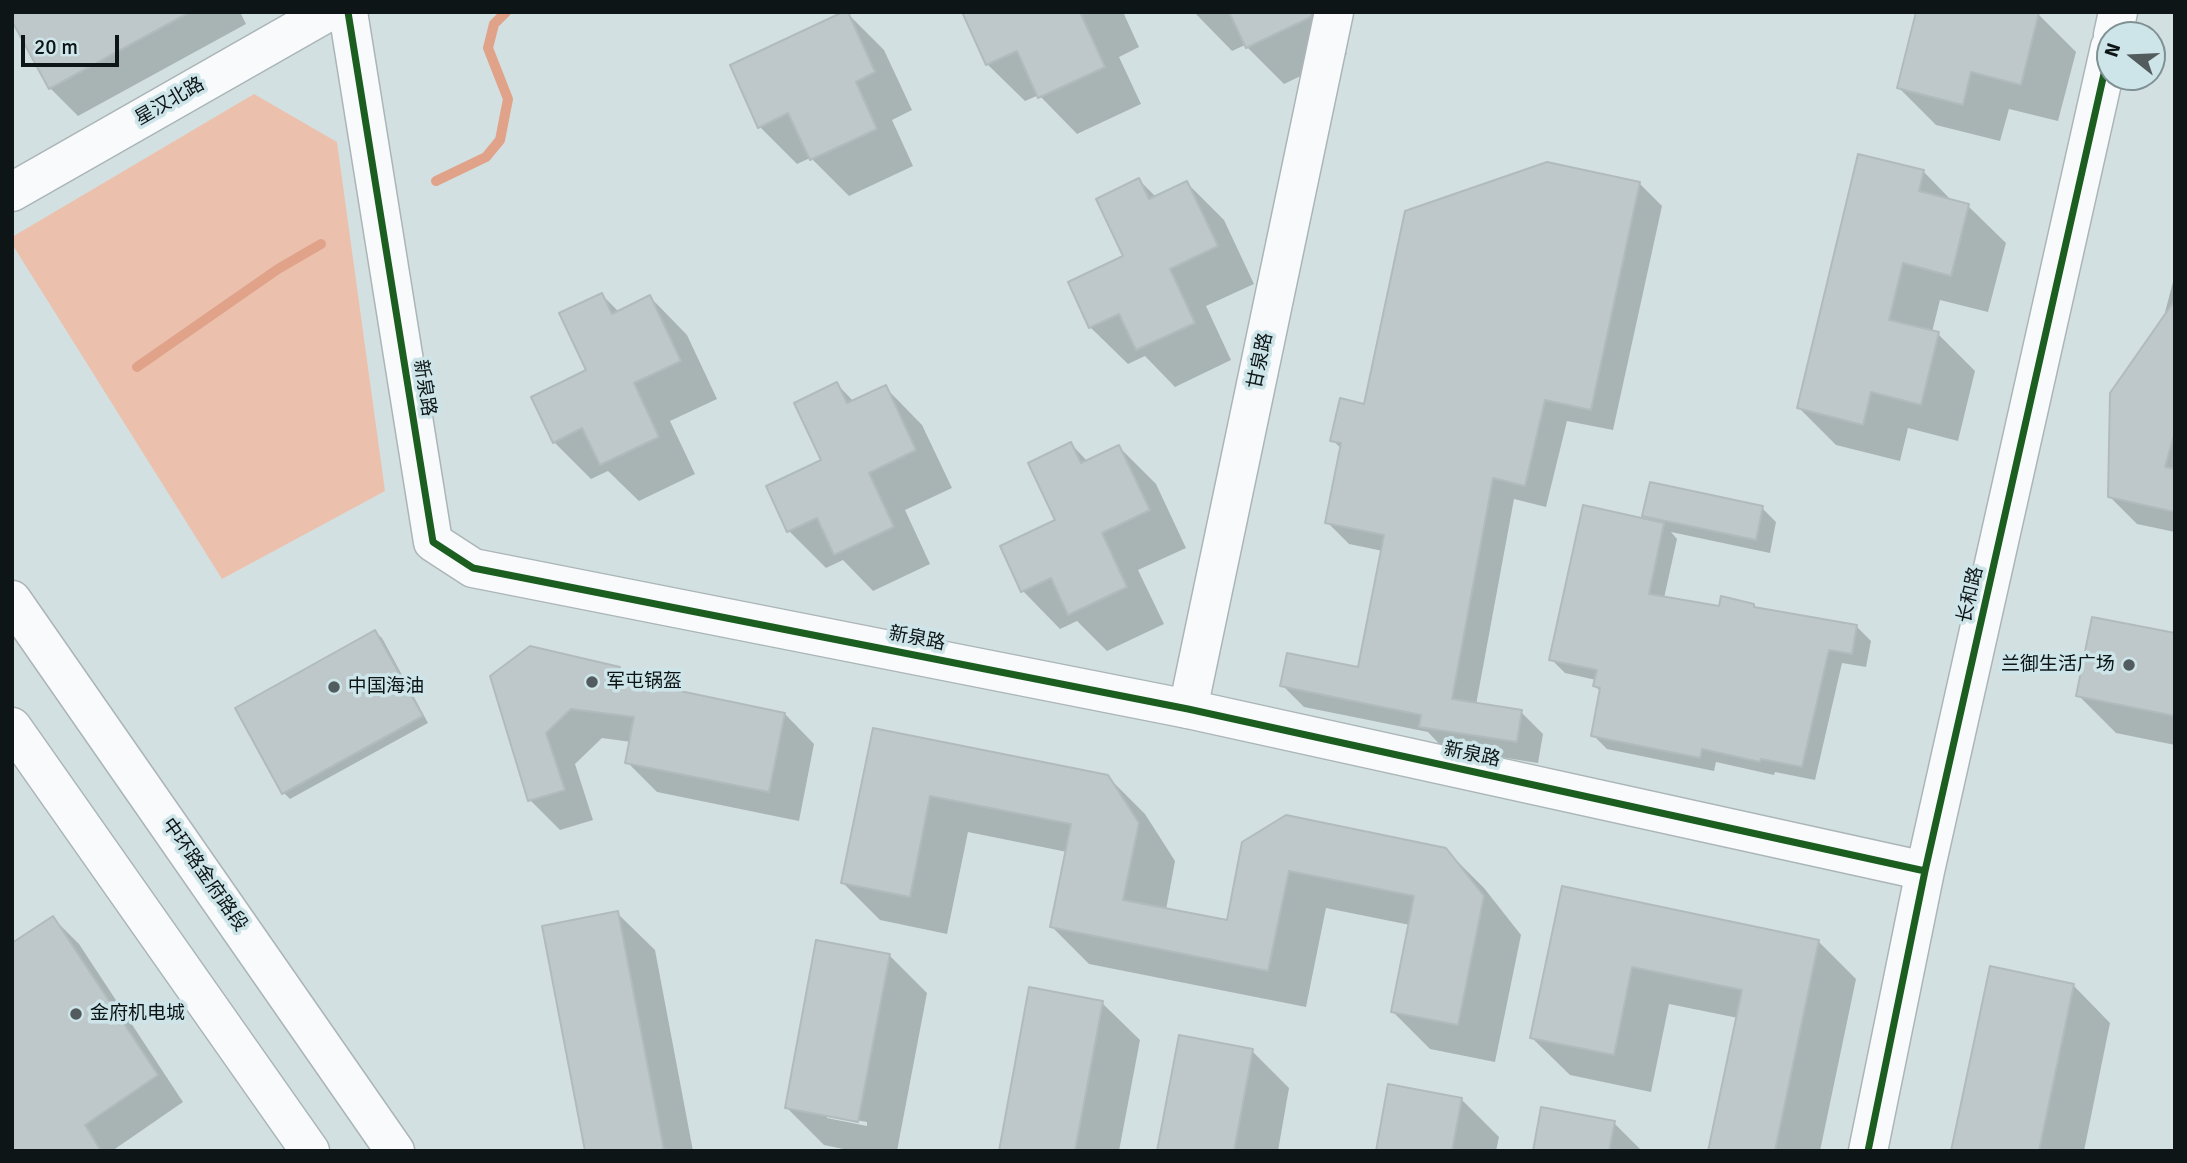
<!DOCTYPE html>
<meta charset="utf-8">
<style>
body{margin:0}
#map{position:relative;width:2187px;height:1163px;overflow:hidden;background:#d3e0e2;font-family:Signika,sans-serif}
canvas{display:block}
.frame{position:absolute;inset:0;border:14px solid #0d1517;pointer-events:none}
.north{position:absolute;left:2096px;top:21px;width:70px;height:70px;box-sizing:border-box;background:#cde4e8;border:2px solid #809194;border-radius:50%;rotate:288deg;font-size:19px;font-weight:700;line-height:28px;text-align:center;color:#0d1517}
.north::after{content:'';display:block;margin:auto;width:24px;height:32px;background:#525c5e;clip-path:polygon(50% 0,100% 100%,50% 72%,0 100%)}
.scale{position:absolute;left:21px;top:35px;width:98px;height:32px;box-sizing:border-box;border:4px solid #0d1517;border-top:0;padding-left:9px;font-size:21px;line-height:24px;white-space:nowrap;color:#0d1517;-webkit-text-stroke:5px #cde4e8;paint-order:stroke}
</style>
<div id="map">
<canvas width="2187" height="1163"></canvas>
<div class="frame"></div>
<div class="north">N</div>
<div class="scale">20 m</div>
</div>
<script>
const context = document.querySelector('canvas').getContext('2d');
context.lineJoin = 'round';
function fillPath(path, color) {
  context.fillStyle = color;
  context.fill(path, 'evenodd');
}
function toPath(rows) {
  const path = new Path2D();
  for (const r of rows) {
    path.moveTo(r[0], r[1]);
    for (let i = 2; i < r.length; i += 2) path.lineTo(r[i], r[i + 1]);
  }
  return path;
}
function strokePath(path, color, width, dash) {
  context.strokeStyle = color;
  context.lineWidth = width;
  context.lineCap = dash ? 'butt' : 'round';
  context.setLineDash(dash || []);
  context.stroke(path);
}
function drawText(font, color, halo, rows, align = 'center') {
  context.font = font + ' Signika,"Noto Sans SC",sans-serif';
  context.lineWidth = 7;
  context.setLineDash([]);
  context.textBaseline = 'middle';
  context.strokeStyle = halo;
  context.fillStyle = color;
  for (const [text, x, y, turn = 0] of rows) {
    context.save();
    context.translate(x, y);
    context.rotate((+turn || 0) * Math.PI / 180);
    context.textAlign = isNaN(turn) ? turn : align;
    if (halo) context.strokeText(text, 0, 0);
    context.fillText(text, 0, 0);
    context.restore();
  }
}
const green = toPath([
 [254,94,337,142,385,491,222,579,12,244,12,237]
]);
const shadow = toPath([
 [12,12,240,12,246,24,78,116,50,88,12,18],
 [846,12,884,50,912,110,892,120,913,166,849,196,812,159,810,158,797,164,760,127],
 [964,12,1123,12,1139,47,1119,57,1141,104,1077,134,1039,95,1025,101,987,64],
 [1194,12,1329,12,1347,54,1284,84,1245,45,1232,51],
 [2038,14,2076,52,2058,121,2009,109,2000,141,1936,125,1899,88],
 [1923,171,1953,202,1968,206,2006,243,1988,312,1940,300,1932,332,1938,334,1975,371,1958,441,1908,428,1900,461,1836,445,1799,408],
 [1139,180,1156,197,1187,183,1224,220,1254,284,1206,306,1231,360,1175,387,1145,356,1128,364,1090,327,1125,257],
 [1640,184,1662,206,1613,430,1567,421,1546,507,1514,499,1476,705,1521,712,1543,734,1538,763,1443,748,1428,732,1304,707,1282,685,1359,669,1383,551,1349,544,1327,522,1342,449,1332,440,1365,406],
 [2175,274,2175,532,2137,524,2109,496,2163,320],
 [602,295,619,312,650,297,687,335,717,399,670,421,695,474,639,501,608,471,591,479,554,442,588,371],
 [837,384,854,402,885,387,922,425,952,488,905,510,930,564,873,591,843,560,826,568,789,531,823,461],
 [1071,444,1088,462,1119,447,1156,484,1186,548,1138,570,1164,624,1107,651,1077,621,1060,629,1023,591,1002,547,1057,521],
 [1762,508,1776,522,1770,553,1671,532,1677,539,1664,598,1720,608,1753,606,1756,609,1857,627,1871,641,1866,667,1842,663,1815,780,1775,772,1774,775,1716,762,1714,771,1607,749,1593,735,1601,692,1595,686,1596,680,1565,673,1551,659,1650,521,1644,515],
 [375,632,382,638,428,723,290,799,284,793],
 [2175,635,2175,745,2116,733,2078,695],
 [619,668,634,684,785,714,814,744,799,821,657,792,627,762,631,742,602,738,575,764,593,820,560,830,530,800,492,677],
 [874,730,1107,776,1145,814,1175,861,1166,910,1228,922,1244,843,1446,850,1484,888,1521,935,1495,1062,1430,1049,1392,1011,1410,925,1326,908,1306,1007,1089,964,1052,927,1067,852,968,832,947,934,880,920,843,883],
 [1563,888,1818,941,1856,979,1820,1151,1710,1151,1738,1018,1669,1004,1651,1092,1570,1075,1532,1038],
 [617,913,655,950,693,1151,586,1151],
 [53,918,79,944,183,1102,112,1151,12,1151],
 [889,955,927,993,897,1151,853,1151,824,1145,787,1108],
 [827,1115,867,1122,867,1126,827,1118],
 [2073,985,2110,1023,2084,1151,1953,1151],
 [1102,1003,1140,1040,1119,1151,1000,1151],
 [1252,1051,1289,1088,1278,1151,1159,1151],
 [1461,1099,1499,1137,1496,1151,1378,1151],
 [1614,1123,1642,1151,1534,1151]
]);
const stream = toPath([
 [436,181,486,157,500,140,508,99,488,48,494,24,506,12],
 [137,367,278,269,321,244]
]);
const building = toPath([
 [12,12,190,12,49,89,12,21,12,12],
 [843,12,848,12,875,72,856,82,877,129,810,160,788,113,758,128,730,65,843,12],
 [962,12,1080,12,1105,67,1038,98,1017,51,986,65,962,12],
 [1229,12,1312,12,1311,17,1246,48,1229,12],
 [1916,12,2039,12,2021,85,1971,72,1963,105,1897,88,1916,12],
 [1858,154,1924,170,1919,191,1969,204,1951,276,1903,263,1889,320,1939,332,1921,405,1871,392,1863,425,1797,408,1858,154],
 [1547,162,1640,182,1591,410,1545,400,1525,486,1493,478,1452,699,1522,710,1517,742,1419,727,1421,715,1280,686,1287,653,1358,667,1384,535,1325,523,1341,443,1330,441,1340,398,1364,404,1405,211,1547,162],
 [1139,178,1149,199,1187,181,1218,246,1170,269,1195,323,1136,350,1119,314,1089,328,1068,282,1123,256,1096,199,1139,178],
 [602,293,612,314,650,295,681,361,634,383,659,437,600,465,582,428,553,443,531,397,586,370,559,313,602,293],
 [2175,300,2175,432,2165,467,2175,469,2175,512,2108,497,2110,393,2175,300],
 [837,382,847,403,886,385,916,450,869,473,894,527,834,555,817,518,787,532,766,486,821,460,794,403,837,382],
 [1071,442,1081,463,1119,445,1150,510,1102,533,1127,587,1068,615,1051,578,1021,592,1000,546,1055,520,1028,463,1071,442],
 [1650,482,1763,506,1756,540,1642,516,1650,482],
 [1583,505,1664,523,1649,594,1719,606,1721,596,1754,604,1754,607,1857,625,1852,654,1829,650,1802,767,1761,759,1760,762,1702,749,1700,758,1591,736,1600,688,1593,686,1597,670,1549,660,1583,505],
 [2092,617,2175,633,2175,716,2076,696,2092,617],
 [375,630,423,716,282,794,235,708,375,630],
 [530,646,620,667,618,678,785,713,769,792,625,763,634,717,571,709,546,733,565,790,528,801,490,676,530,646],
 [873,728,1108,775,1139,823,1123,900,1227,920,1242,842,1286,815,1446,848,1484,896,1458,1025,1391,1012,1414,896,1289,871,1268,971,1050,927,1071,824,930,796,910,897,841,883,873,728],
 [1562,886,1819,940,1775,1151,1708,1151,1742,990,1632,967,1614,1055,1530,1038,1562,886],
 [618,911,664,1151,585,1151,542,926,618,911],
 [53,916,158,1075,85,1125,101,1151,12,1151,12,943,53,916],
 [816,940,890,954,858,1122,785,1108,816,940],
 [1990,966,2074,984,2039,1151,1951,1151,1990,966],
 [1029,987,1103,1001,1075,1151,999,1151,1029,987],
 [1179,1035,1253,1049,1234,1151,1157,1151,1179,1035],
 [1388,1084,1462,1098,1452,1151,1376,1151,1388,1084],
 [1541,1107,1615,1121,1609,1151,1533,1151,1541,1107]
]);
const minor = toPath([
 [1188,709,1334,12]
]);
const tertiary = toPath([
 [348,12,433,542,473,568,1188,709,1925,871],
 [2113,35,2118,12],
 [12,192,328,12],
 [1868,1151,1925,871,2110,47]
]);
const primary = toPath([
 [12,600,395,1151],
 [12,727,310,1151]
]);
const cycleway = toPath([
 [348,12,433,542,473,568,1188,709,1925,871],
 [1868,1151,1925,871,2110,47]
]);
const markers = [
 [2129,665,7,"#525c5e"],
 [592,682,7,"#525c5e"],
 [334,687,7,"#525c5e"],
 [76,1014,7,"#525c5e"]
];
const streetNames = [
 ["星汉北路",170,102,-30],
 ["甘泉路",1261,361,-78],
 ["新泉路",424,388,81],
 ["长和路",1971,595,-77],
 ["新泉路",917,639,11],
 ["新泉路",1472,755,12],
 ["中环路金府路段",204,875,55]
];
const poiNames = [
 ["兰御生活广场",2115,665,"right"],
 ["军屯锅盔",606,682],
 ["中国海油",348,687],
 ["金府机电城",90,1014]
];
fillPath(green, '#ebc1ae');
fillPath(shadow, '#0003');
strokePath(stream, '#e0a288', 10);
fillPath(building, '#bec8ca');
strokePath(building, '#b1bbbd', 2);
strokePath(minor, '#abb5b7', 41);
strokePath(tertiary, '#abb5b7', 41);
strokePath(primary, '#abb5b7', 41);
strokePath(minor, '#f8fafb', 38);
strokePath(tertiary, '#f8fafb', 38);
strokePath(primary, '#f8fafb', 38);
strokePath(cycleway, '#1b5e20', 7);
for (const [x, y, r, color] of markers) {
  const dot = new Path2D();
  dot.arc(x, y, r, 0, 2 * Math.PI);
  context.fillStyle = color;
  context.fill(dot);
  strokePath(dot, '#cde4e8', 2.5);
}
drawText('19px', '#0d1517', '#cde4e8', streetNames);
drawText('19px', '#0d1517', '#cde4e8', poiNames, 'left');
</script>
